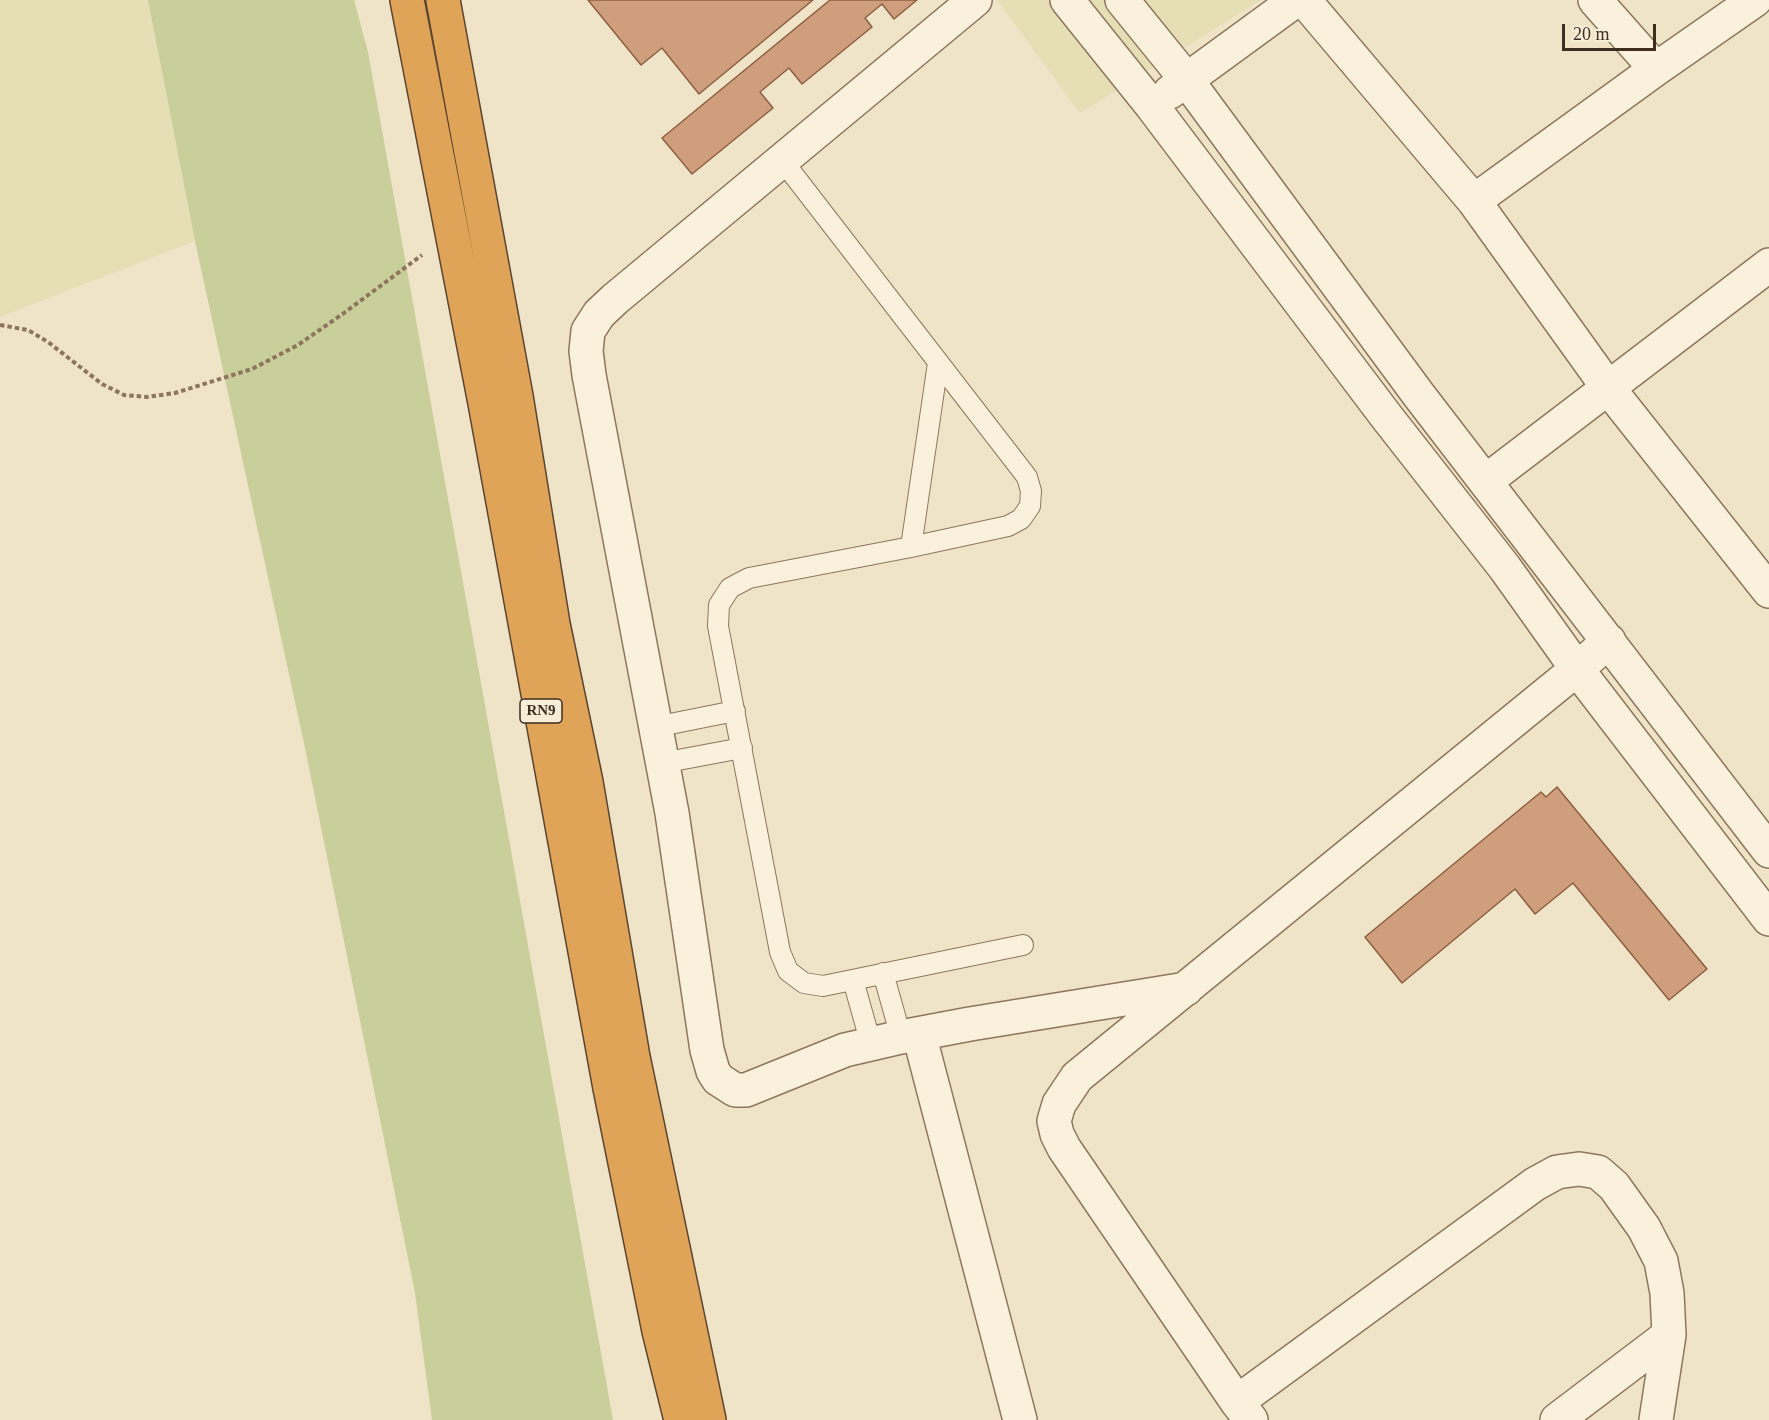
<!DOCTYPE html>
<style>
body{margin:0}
#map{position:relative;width:1769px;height:1420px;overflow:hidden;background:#f0e4c8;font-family:"Times New Roman",serif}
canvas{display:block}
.scale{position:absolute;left:1562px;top:24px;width:94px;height:27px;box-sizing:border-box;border:3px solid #3d2e20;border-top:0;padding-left:8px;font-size:18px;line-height:21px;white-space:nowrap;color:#3d2e20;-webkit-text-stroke:4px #f7eed8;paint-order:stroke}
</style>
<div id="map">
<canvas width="1769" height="1420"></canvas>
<div class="scale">20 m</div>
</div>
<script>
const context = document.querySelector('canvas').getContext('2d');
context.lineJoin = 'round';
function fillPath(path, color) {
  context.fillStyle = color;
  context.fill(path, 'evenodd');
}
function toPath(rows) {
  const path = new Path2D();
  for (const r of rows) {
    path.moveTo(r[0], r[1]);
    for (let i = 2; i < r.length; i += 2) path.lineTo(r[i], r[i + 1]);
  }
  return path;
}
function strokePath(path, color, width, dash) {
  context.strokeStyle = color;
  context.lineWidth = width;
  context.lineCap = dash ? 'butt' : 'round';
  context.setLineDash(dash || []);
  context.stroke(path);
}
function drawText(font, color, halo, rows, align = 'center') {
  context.font = font + ' "Times New Roman",serif';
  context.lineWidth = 5;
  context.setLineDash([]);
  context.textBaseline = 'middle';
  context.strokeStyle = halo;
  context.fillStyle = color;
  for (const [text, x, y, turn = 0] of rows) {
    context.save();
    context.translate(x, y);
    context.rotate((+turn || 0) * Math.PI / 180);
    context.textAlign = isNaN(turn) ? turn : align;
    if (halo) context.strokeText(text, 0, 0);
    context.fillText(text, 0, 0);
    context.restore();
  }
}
const farmland = toPath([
 [0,0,148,0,195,241,0,317],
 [997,0,1261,0,1080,113]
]);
const green = toPath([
 [148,0,354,0,368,52,613,1420,432,1420,415,1293,305,748,195,241]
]);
const building = toPath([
 [588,0,813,0,699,94,662,48,641,65,588,0],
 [830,0,917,0,894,19,882,4,865,18,872,27,802,84,789,68,760,92,773,108,692,174,662,138,830,0],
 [1557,787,1707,969,1669,1000,1573,883,1535,914,1515,889,1402,983,1365,937,1541,792,1546,797,1557,787]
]);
const path = toPath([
 [0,325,28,330,48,342,102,384,124,395,147,397,175,393,252,369,298,345,344,313,422,255]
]);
const lane = toPath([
 [782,160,1027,477,1031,491,1030,506,1021,519,1008,526,911,547,749,578,730,588,719,605,718,626,780,952,788,971,804,983,823,986,1023,945],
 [911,547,938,363],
 [655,727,735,711],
 [662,763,742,748],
 [883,973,901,1037],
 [853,980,871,1044]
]);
const street = toPath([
 [975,0,615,299,599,314,588,331,586,351,589,375,672,813,707,1050,713,1071,718,1079,735,1090,746,1090,845,1050,901,1037,970,1024,1186,989],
 [1067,0,1152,106,1386,416,1505,568,1577,669,1769,919],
 [1122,0,1186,79,1418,394,1769,851],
 [1304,0,1474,201,1609,389,1769,591],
 [1595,0,1656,69],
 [1170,92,1296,0],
 [1474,201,1656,69,1755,0],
 [1486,481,1769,265],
 [919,1034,1020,1420],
 [1237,1402,1535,1184,1557,1172,1579,1169,1598,1172,1614,1186,1644,1228,1661,1261,1667,1293,1669,1335,1656,1420],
 [1251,1420,1237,1402,1064,1148,1057,1134,1054,1121,1059,1104,1077,1077,1577,669,1609,641],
 [1557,1420,1669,1335]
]);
const highway = toPath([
 [407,0,485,403,610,1088,659,1331,681,1420],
 [443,0,516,396,553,624,586,782,633,1057,709,1420]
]);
const shields = [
 [541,711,42]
];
const shieldNames = [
 ["RN9",541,711]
];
fillPath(farmland, '#e6deb5');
fillPath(green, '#c9cf9b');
fillPath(building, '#cf9f7d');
strokePath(building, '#8d5f41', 1.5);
strokePath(lane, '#8d765c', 22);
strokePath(street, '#8d765c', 36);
strokePath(highway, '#5b4430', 36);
strokePath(path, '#8d765c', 4, [4.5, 3]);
strokePath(lane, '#faf1dc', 20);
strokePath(street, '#faf1dc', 33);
strokePath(highway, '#e0a458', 33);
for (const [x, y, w] of shields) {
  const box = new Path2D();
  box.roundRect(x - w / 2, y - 12, w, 24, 4.5);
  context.fillStyle = '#f7eed8';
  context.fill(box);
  strokePath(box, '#3d2e20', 1.5);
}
drawText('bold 15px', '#3d2e20', null, shieldNames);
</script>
